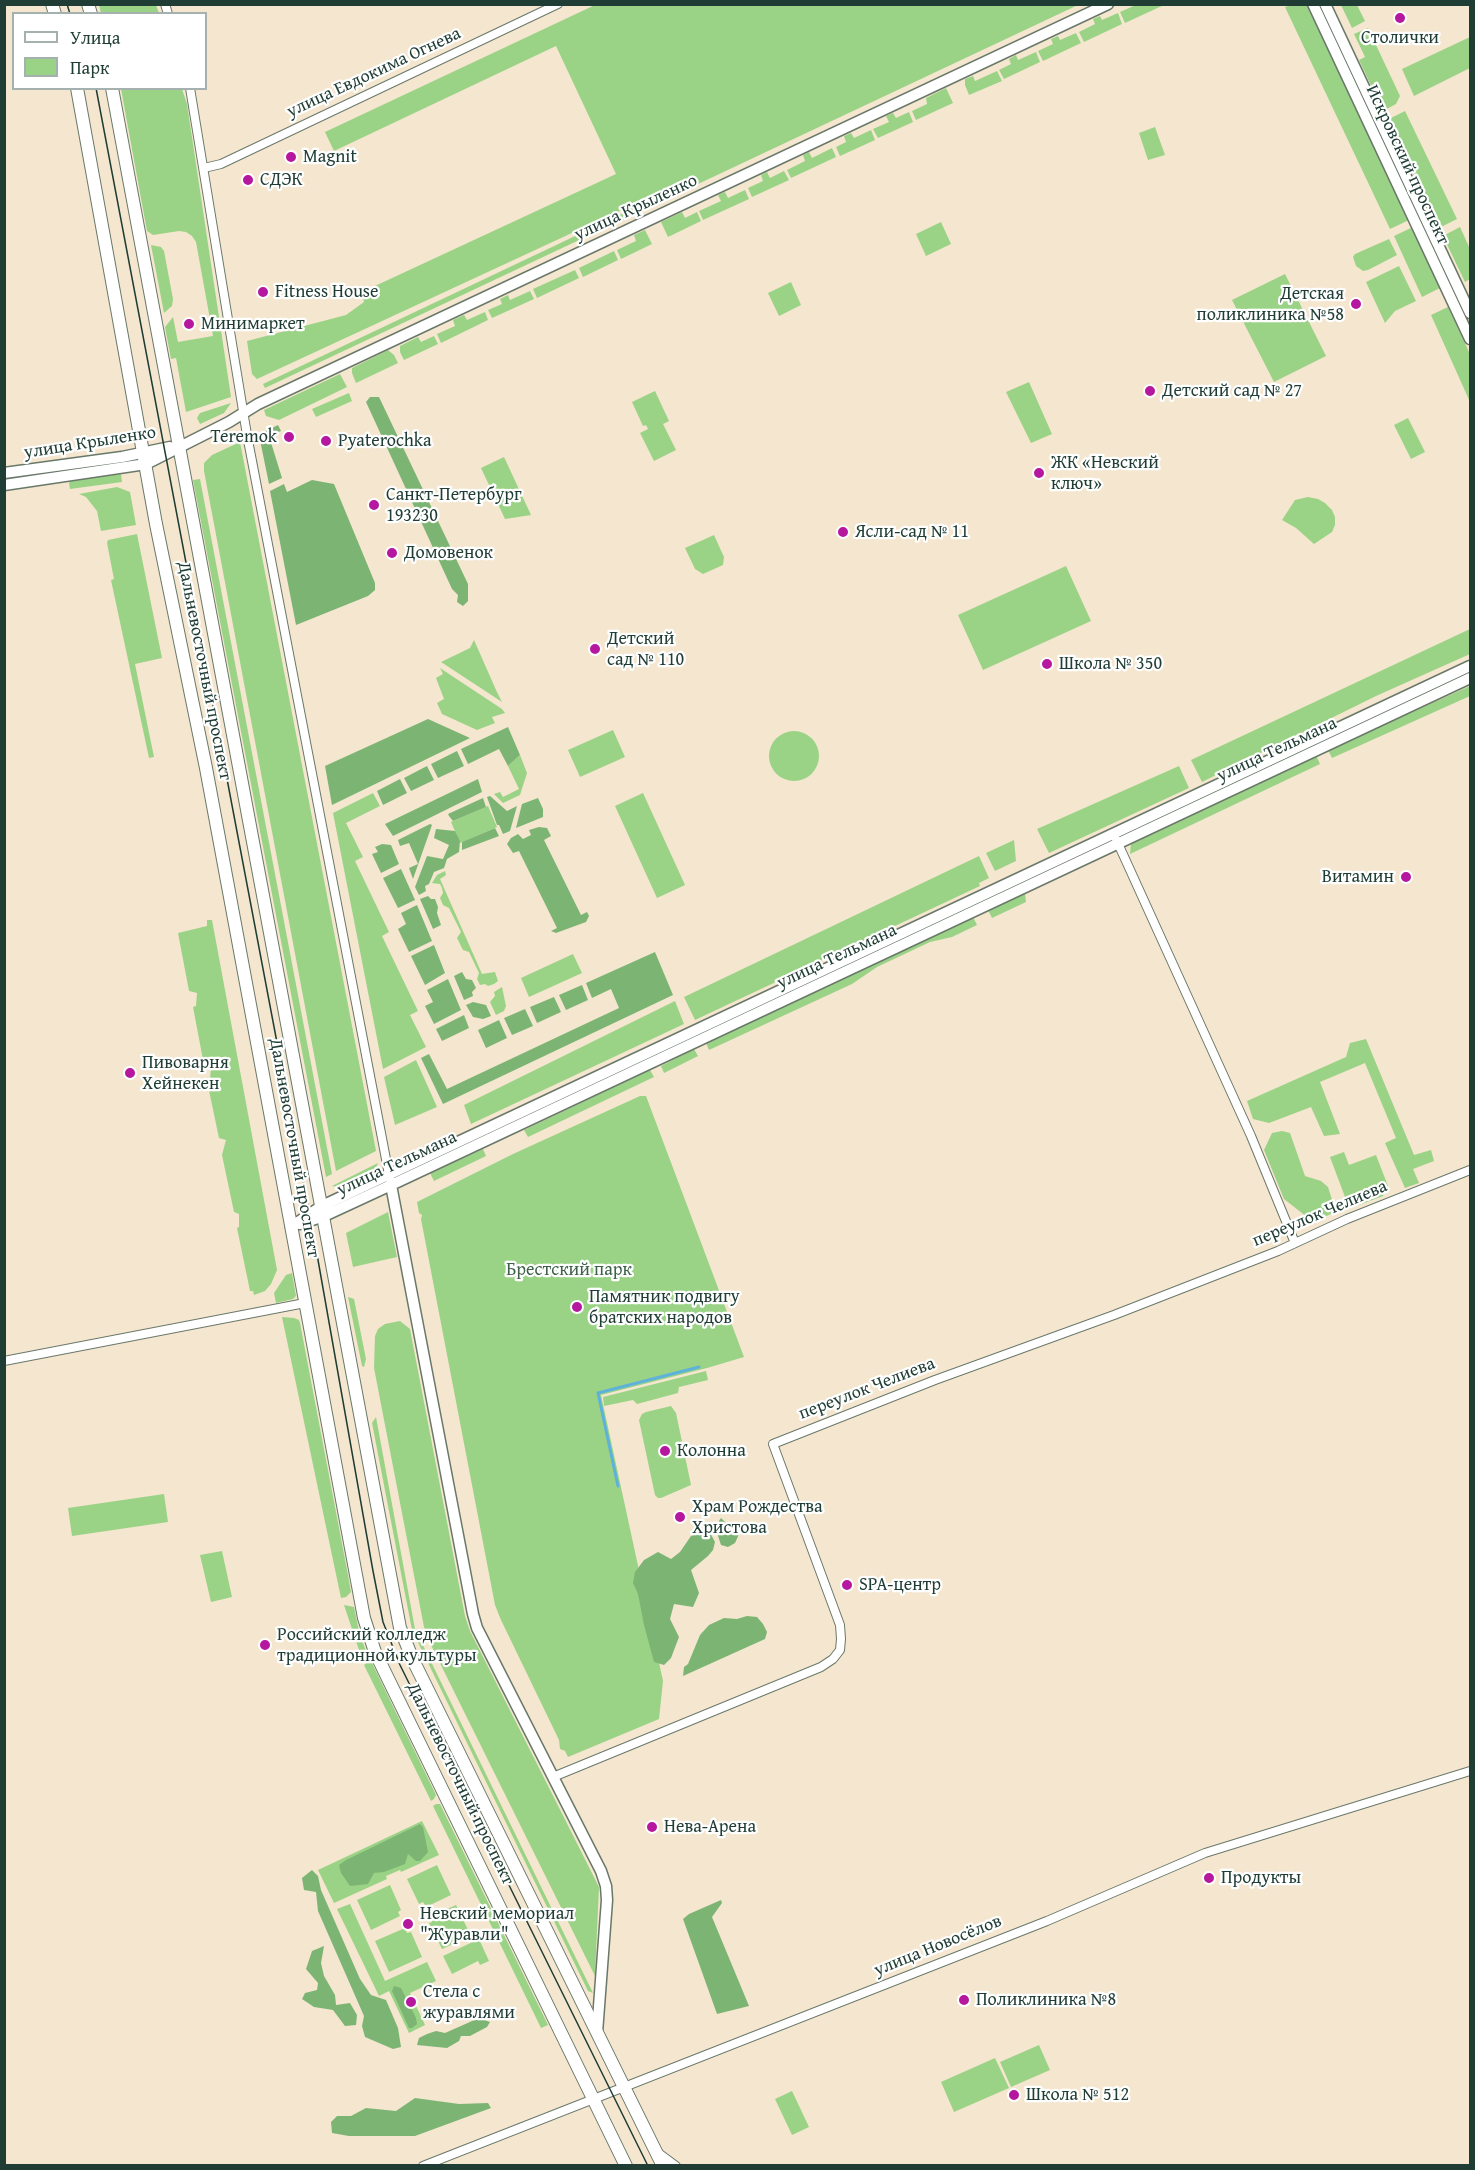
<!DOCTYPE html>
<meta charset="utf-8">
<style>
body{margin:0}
#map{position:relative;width:1475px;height:2170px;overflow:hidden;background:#f4e6cf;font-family:"Gentium Book Plus",serif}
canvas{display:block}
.frame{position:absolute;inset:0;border:6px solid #1f3d34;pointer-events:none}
.legend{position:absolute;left:12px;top:12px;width:195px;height:78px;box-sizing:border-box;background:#fff;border:2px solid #a5b1ae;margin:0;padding:8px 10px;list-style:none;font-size:18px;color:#1f3d34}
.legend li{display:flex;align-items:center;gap:12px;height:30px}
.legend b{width:30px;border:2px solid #a5b1ae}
</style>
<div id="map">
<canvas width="1475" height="2170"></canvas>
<div class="frame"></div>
<ul class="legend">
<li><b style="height:8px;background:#fff"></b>Улица</li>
<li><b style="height:16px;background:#9bd386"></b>Парк</li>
</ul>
</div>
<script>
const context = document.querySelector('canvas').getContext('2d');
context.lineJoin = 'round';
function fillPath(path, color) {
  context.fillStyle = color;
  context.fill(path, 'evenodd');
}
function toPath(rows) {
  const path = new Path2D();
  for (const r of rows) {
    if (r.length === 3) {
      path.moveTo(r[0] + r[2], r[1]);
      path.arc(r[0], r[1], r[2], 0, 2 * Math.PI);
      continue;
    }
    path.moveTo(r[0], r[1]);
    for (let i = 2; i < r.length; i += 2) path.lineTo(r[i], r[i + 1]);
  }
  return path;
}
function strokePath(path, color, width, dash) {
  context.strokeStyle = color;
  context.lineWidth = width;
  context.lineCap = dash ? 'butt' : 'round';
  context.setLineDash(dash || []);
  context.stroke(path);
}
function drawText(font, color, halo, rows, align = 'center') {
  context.font = font + ' "Gentium Book Plus",serif';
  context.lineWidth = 4.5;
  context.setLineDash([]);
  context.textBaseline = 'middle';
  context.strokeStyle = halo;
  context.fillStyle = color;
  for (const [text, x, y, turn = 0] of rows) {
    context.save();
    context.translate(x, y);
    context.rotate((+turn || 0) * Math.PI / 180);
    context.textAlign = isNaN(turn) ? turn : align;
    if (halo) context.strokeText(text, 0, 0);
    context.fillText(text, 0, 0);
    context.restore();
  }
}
const green = toPath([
 [99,5,156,5,159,13,101,13],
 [595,5,1078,5,265,388,263,384,630,210,628,207,257,379,252,374,247,341,346,315,364,302,362,292,616,174,556,46,334,151,325,132],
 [1136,5,1137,4,1164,5,1125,23,1120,12],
 [1291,5,1307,5,1409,220,1390,229,1285,7],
 [1341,5,1357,5,1365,21,1352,28],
 [1118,13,1122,24,1084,42,1079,32,1095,24,1093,19,1100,16,1102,20],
 [1368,28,1400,96,1396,104,1383,111,1359,60,1365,57,1354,34],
 [1076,33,1081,43,1043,61,1038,51,1053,44,1051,39,1058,36,1060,40],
 [1470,37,1470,68,1414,96,1402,69],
 [1036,52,1040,62,1004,79,999,70,1011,64,1009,59,1016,55,1018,60],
 [997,71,1002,81,969,95,965,85,965,79,973,76,975,81],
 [946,88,953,103,916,120,912,111,927,104,926,98],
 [121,89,182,89,187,104,231,397,186,412,176,358,171,359,165,327,173,317,178,342,213,336,196,242,192,236,186,232,179,231,153,235,147,231],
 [1405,111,1457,219,1439,228,1387,120],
 [909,112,913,122,878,138,873,129,889,122,886,116,893,113,896,118],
 [1155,127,1165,155,1148,160,1139,133],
 [871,130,875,140,840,156,836,147,846,142,844,136,851,133,854,138],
 [832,148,836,157,791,178,787,170,805,161,803,155,809,152,812,158],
 [784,171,789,180,752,197,748,188,763,181,761,175,767,172,770,178],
 [745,190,749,199,703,220,699,211,721,201,718,195,725,192,728,198],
 [682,212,685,218,697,212,701,221,668,237,661,222],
 [941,222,951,244,926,256,916,234],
 [1413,227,1440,288,1422,297,1394,236],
 [1460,227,1470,249,1470,279,1465,282,1443,236],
 [645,230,652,244,621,259,617,250,636,241,634,235],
 [1389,239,1397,255,1368,270,1363,271,1356,266,1353,257,1355,254],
 [151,245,161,247,164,251,173,299,172,306,164,313],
 [614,251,618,260,583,277,579,268],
 [1399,266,1416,301,1395,311,1385,323,1366,282],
 [575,270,579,278,537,298,533,289],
 [1285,274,1326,356,1274,382,1232,300],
 [791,282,801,305,779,316,768,293],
 [530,291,534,299,492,318,488,310,502,304,500,299,508,295,510,300],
 [1448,307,1470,354,1470,402,1431,315],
 [485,312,488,320,441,343,437,334,455,326,453,320,464,315,467,320],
 [434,336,438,344,404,360,400,352,400,346,418,337,421,342],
 [388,350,394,355,398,363,356,383,352,373,352,368],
 [340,374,347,387,279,420,266,416,264,410],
 [1029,382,1052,434,1031,443,1006,392],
 [655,391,669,421,663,424,676,450,654,461,640,433,648,429,646,425,643,426,632,402],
 [349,393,352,401,316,417,312,409],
 [231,403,224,413,200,424,197,418,200,413],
 [1408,418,1425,452,1411,459,1394,425],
 [240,442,376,1151,336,1171,204,471,204,463,212,455],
 [504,457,531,515,505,519,481,468],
 [121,474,122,482,70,489,69,483,71,480],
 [200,479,332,1174,326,1177,193,480],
 [117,487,130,492,136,525,101,531,97,511,86,497,79,494],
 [1308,497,1318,499,1325,503,1332,510,1335,517,1335,525,1332,532,1314,544,1296,528,1282,520,1295,500],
 [137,534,162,658,135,664,154,757,149,758,111,580,114,579,107,543,108,540],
 [714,535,724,557,723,565,703,574,695,569,685,548],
 [1066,566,1091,621,983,670,958,615],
 [1470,629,1470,654,1376,696,1202,782,1191,760],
 [474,640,496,690,502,702,441,662,470,648],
 [440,668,502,709,505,713,492,717,495,723,477,730,442,714,437,703,444,699,436,678,443,674],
 [1470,686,1470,696,1332,758,1328,750],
 [613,730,625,757,580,777,568,750],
 [794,756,25],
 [520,755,527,773,520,795,503,803,494,794,500,792,503,797,519,789,508,766],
 [1316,755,1320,764,1130,854,1131,843],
 [1179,766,1189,788,1049,853,1037,829],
 [373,793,380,806,346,823,363,857,355,861,389,932,382,936,418,1011,410,1015,426,1047,383,1069,333,813],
 [643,793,685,885,657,898,615,806],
 [488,806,497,827,460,843,451,822],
 [1014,840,1016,861,995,871,986,853],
 [979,856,989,878,979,883,980,886,695,1020,684,997],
 [445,871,446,875,440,879,482,974,495,972,498,981,494,984,488,986,485,984,480,985,477,979,479,973,469,952,463,950,457,938,461,932,449,908,443,905,440,898,443,893,442,888,440,884,432,883,437,875],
 [1025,893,1026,902,992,918,988,910],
 [973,917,977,925,952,937,930,942,877,967,852,984,709,1050,706,1043],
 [207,920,212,920,277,1270,271,1284,265,1291,254,1295,253,1291,250,1291,237,1228,239,1227,239,1214,234,1212,222,1155,226,1140,219,1138,207,1081,210,1080,211,1067,209,1064,204,1065,193,1007,196,1006,197,993,189,991,178,933,207,926],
 [573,954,582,973,529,997,521,978],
 [502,987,506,1006,504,1011,496,1015,490,1002,495,996,494,992],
 [675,1001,684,1024,471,1124,464,1105],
 [1366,1039,1414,1155,1431,1150,1434,1161,1413,1169,1419,1183,1405,1188,1385,1143,1396,1138,1365,1063,1320,1082,1340,1134,1324,1136,1311,1107,1269,1123,1253,1119,1247,1101,1346,1057,1350,1043],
 [694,1049,698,1056,664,1073,661,1066],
 [416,1060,437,1107,395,1125,384,1077],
 [650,1070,654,1077,528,1137,524,1130],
 [640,1096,646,1096,744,1357,707,1368,601,1395,663,1681,659,1719,568,1757,565,1751,560,1749,559,1740,501,1620,495,1605,421,1219,422,1215,419,1213,417,1202,513,1154],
 [1282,1131,1290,1133,1305,1176,1321,1181,1328,1187,1334,1206,1331,1214,1319,1219,1307,1217,1284,1199,1264,1150,1272,1133],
 [483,1149,486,1156,434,1181,430,1173],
 [1344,1152,1349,1165,1376,1155,1388,1186,1383,1196,1359,1205,1345,1197,1330,1157],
 [378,1163,374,1173,341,1188,332,1186],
 [388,1212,397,1257,353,1267,346,1233],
 [292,1273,296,1296,293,1299,276,1303,274,1293,286,1275],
 [348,1297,354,1299,366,1359,364,1367,362,1366],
 [282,1317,294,1318,299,1320,300,1323,348,1575,351,1592,346,1597,341,1598],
 [400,1321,410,1329,465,1616,470,1631,599,1887,595,1976,428,1639,424,1627,374,1368,375,1336,378,1329,385,1324],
 [706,1371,708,1380,679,1387,678,1393,637,1404,633,1400,604,1406,603,1397],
 [671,1406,676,1413,691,1485,661,1498,658,1498,655,1495,639,1420,642,1414,646,1412],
 [376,1417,415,1629,593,1993,588,1991,412,1630,372,1423],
 [164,1494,168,1522,72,1536,68,1508],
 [222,1551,232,1597,211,1602,200,1555],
 [344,1605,354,1607,360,1636,367,1653,362,1659],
 [368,1662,372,1663,436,1795,434,1799,431,1801,364,1665],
 [436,1804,440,1804,548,2025,541,2028,433,1806],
 [422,1821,439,1855,401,1872,400,1870,386,1876,387,1879,334,1903,318,1870],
 [437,1865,451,1895,426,1907,423,1902,419,1904,407,1879],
 [390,1885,401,1910,398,1912,400,1916,371,1930,357,1900],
 [350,1904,385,1981,427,1962,436,1981,410,1993,425,2025,409,2033,389,1991,379,1996,337,1909],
 [456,1905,471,1936,442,1949,429,1923,432,1922,430,1917],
 [405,1928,407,1933,411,1932,422,1957,389,1972,375,1941],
 [479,1939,489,1961,480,1965,478,1961,452,1974,443,1956],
 [1039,2045,1050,2070,1011,2087,1000,2062],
 [995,2058,1009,2088,954,2112,941,2082],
 [792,2091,809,2127,792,2135,775,2099]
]);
const forest = toPath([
 [370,397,379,397,468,584,468,601,463,606,457,602,458,595,452,589,366,402],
 [278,425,281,431,269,436,282,478,269,484,260,440,262,433],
 [312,480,334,484,375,583,375,590,368,596,296,625,270,491,284,484,287,492],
 [428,719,470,738,332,805,325,766],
 [508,727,520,755,508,766,499,749,468,764,461,749],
 [457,751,464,766,438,778,431,764],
 [427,766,434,780,411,791,404,778],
 [400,779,407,793,383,805,377,791],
 [478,779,482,792,393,836,385,824],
 [490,796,507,811,517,806,510,831,503,834,499,825,497,825,487,797],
 [483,798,486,807,453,821,449,816,448,814],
 [538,798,543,809,543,817,516,828,522,804],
 [430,824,432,825,413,879,409,868,418,864,409,843,400,846,398,840],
 [539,827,547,828,551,836,544,840,581,915,587,912,589,916,586,922,556,933,551,931,557,928,519,851,513,853,507,844,511,838,518,834,523,839,531,835,529,830],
 [495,828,499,836,462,850,462,842],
 [436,829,455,831,460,841,459,852,447,859,444,868,434,872,429,884,425,886,426,891,419,895,415,887,427,856,443,859,449,845,434,838],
 [382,844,391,845,399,864,381,873,372,854,378,852,375,847],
 [401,869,415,900,398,908,383,878],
 [428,896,431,899,435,899,438,907,437,913,441,925,433,929,420,899],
 [417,905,432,941,409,952,398,929,406,924,401,913],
 [434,945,445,973,425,985,411,956],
 [655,952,673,995,443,1104,421,1058,429,1054,447,1089,619,1008,611,989,592,998,586,983],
 [462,972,466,979,472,980,476,988,472,992,473,996,464,1000,454,976],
 [448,979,461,1010,434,1024,425,1006,433,1002,427,990],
 [582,985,588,1000,566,1010,559,995],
 [554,997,561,1012,537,1023,530,1007],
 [473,1002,486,1005,491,1016,483,1019,473,1017,466,1005],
 [525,1009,533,1026,512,1035,504,1018],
 [464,1015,469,1028,442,1041,436,1029],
 [499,1020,507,1038,486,1048,478,1030],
 [721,1518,726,1523,730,1533,740,1532,735,1543,728,1547,721,1545,718,1536,719,1521],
 [708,1529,715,1542,713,1550,708,1556,691,1570,699,1593,693,1607,674,1604,670,1619,679,1637,671,1658,664,1665,654,1662,644,1625,638,1594,633,1583,635,1572,644,1560,658,1552,671,1559,680,1552,691,1536],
 [747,1616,757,1617,763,1624,767,1632,765,1639,683,1676,684,1667,688,1664,700,1635,709,1625,724,1618,737,1619],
 [420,1824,423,1827,428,1852,420,1861,416,1861,408,1854,405,1864,384,1872,374,1873,368,1884,350,1886,341,1873,339,1865,346,1860],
 [312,1870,318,1876,321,1890,360,1979,371,1995,386,2000,398,2028,401,2047,393,2049,365,2037,362,2026,364,2016,318,1911,316,1892,304,1890,302,1878],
 [721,1900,722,1903,712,1917,749,2006,717,2014,683,1919,689,1914],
 [324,1946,321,1963,324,1976,335,1995,336,2005,350,2003,357,2015,356,2025,345,2026,333,2010,314,2007,302,1999,305,1993,317,1990,318,1983,306,1969,312,1951],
 [394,1986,401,1988,416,2018,417,2024,412,2028,409,2028,392,1991],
 [479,2018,490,2022,487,2027,470,2036,461,2036,459,2041,447,2048,417,2045,419,2038,427,2034,436,2031,445,2033],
 [415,2098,459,2104,488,2103,491,2108,415,2136,349,2136,332,2133,331,2122,337,2116,351,2116,366,2108,396,2111]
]);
const stream = toPath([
 [618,1486,598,1393,699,1367]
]);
const minor = toPath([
 [165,4,168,14],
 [190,88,247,435,390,1180],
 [204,168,221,164,558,4],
 [1116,839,1251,1136,1295,1243],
 [4,1361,305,1303],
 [553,1777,821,1667,833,1659,840,1650,841,1639,840,1625,773,1444,935,1380,1114,1315,1278,1251,1347,1219,1470,1170],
 [657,2152,676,2166],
 [423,2166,1047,1921,1205,1853,1470,1771]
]);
const tertiary = toPath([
 [1313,4,1470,339],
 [1325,4,1470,313],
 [4,473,122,457,170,447],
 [4,485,146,464,229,422,258,404,1108,4],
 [391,1185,473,1614,477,1628,601,1871,606,1886,607,1900,597,2033],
 [300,1224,324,1216,391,1185,1470,678],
 [291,1227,322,1206,1470,666]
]);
const secondary = toPath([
 [52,4,55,14],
 [88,4,91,14],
 [77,88,156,524,206,768,364,1618,375,1652,626,2166],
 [112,88,400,1628,413,1660,663,2166]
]);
const tram = toPath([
 [67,4,70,14],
 [96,88,315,1243,373,1571,383,1622,400,1665,648,2166]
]);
const markers = [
 [1400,18,6,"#b5179e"],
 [291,157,6,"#b5179e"],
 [248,180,6,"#b5179e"],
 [263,292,6,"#b5179e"],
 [1356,304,6,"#b5179e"],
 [189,324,6,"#b5179e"],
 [1150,391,6,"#b5179e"],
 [289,437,6,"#b5179e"],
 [326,441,6,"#b5179e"],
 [1039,473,6,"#b5179e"],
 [374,505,6,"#b5179e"],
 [843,532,6,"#b5179e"],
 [392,553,6,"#b5179e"],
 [595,649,6,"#b5179e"],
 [1047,664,6,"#b5179e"],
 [1406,877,6,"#b5179e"],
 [130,1073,6,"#b5179e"],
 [577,1307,6,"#b5179e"],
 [665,1451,6,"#b5179e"],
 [680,1517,6,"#b5179e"],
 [847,1585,6,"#b5179e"],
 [265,1645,6,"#b5179e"],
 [652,1827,6,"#b5179e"],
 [1209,1878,6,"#b5179e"],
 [408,1924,6,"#b5179e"],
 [964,2000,6,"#b5179e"],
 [411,2002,6,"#b5179e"],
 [1014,2095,6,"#b5179e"]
];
const poiNames = [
 ["Столички",1400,38,"center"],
 ["Magnit",303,157],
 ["СДЭК",260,180],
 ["Fitness House",275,292],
 ["Детская",1344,294,"right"],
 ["поликлиника №58",1344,315,"right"],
 ["Минимаркет",201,324],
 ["Детский сад № 27",1162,391],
 ["Teremok",277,437,"right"],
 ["Pyaterochka",338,441],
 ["ЖК «Невский",1051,463],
 ["ключ»",1051,484],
 ["Санкт-Петербург",386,495],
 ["193230",386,516],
 ["Ясли-сад № 11",855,532],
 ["Домовенок",404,553],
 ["Детский",607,639],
 ["сад № 110",607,660],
 ["Школа № 350",1059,664],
 ["Витамин",1394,877,"right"],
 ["Пивоварня",142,1063],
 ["Хейнекен",142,1084],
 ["Памятник подвигу",589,1297],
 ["братских народов",589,1318],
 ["Колонна",677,1451],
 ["Храм Рождества",692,1507],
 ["Христова",692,1528],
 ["SPA-центр",859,1585],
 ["Российский колледж",277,1635],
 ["традиционной культуры",277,1656],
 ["Нева-Арена",664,1827],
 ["Продукты",1221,1878],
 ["Невский мемориал",420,1914],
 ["\"Журавли\"",420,1935],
 ["Стела с",423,1992],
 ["журавлями",423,2013],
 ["Поликлиника №8",976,2000],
 ["Школа № 512",1026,2095]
];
const streetNames = [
 ["улица Евдокима Огнева",374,73,-25],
 ["Искровский проспект",1407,165,65],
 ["улица Крыленко",636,208,-25],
 ["улица Крыленко",90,443,-9],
 ["Дальневосточный проспект",204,671,79],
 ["улица Тельмана",1277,750,-25],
 ["улица Тельмана",837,957,-25],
 ["Дальневосточный проспект",294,1148,80],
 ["улица Тельмана",397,1164,-25],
 ["переулок Челиева",1320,1214,-23],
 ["переулок Челиева",867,1389,-21],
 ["Дальневосточный проспект",460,1784,64],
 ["улица Новосёлов",938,1946,-22]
];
const parkNames = [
 ["Брестский парк",569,1270]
];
fillPath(green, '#9bd386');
fillPath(forest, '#7cb573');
strokePath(stream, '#5eb2da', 3);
strokePath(minor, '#6a786a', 10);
strokePath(tertiary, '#6a786a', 13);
strokePath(secondary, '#6a786a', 14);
strokePath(minor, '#fff', 8);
strokePath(tertiary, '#fff', 10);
strokePath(secondary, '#fff', 12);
strokePath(tram, '#1f3d34', 1.5);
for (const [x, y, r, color] of markers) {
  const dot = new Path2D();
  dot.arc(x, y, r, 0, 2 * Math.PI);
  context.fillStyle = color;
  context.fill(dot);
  strokePath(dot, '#fff', 2);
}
drawText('18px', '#1f3d34', '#fff', poiNames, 'left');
drawText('18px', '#1f3d34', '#fff', streetNames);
drawText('18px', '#3e6248', '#fff', parkNames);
</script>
